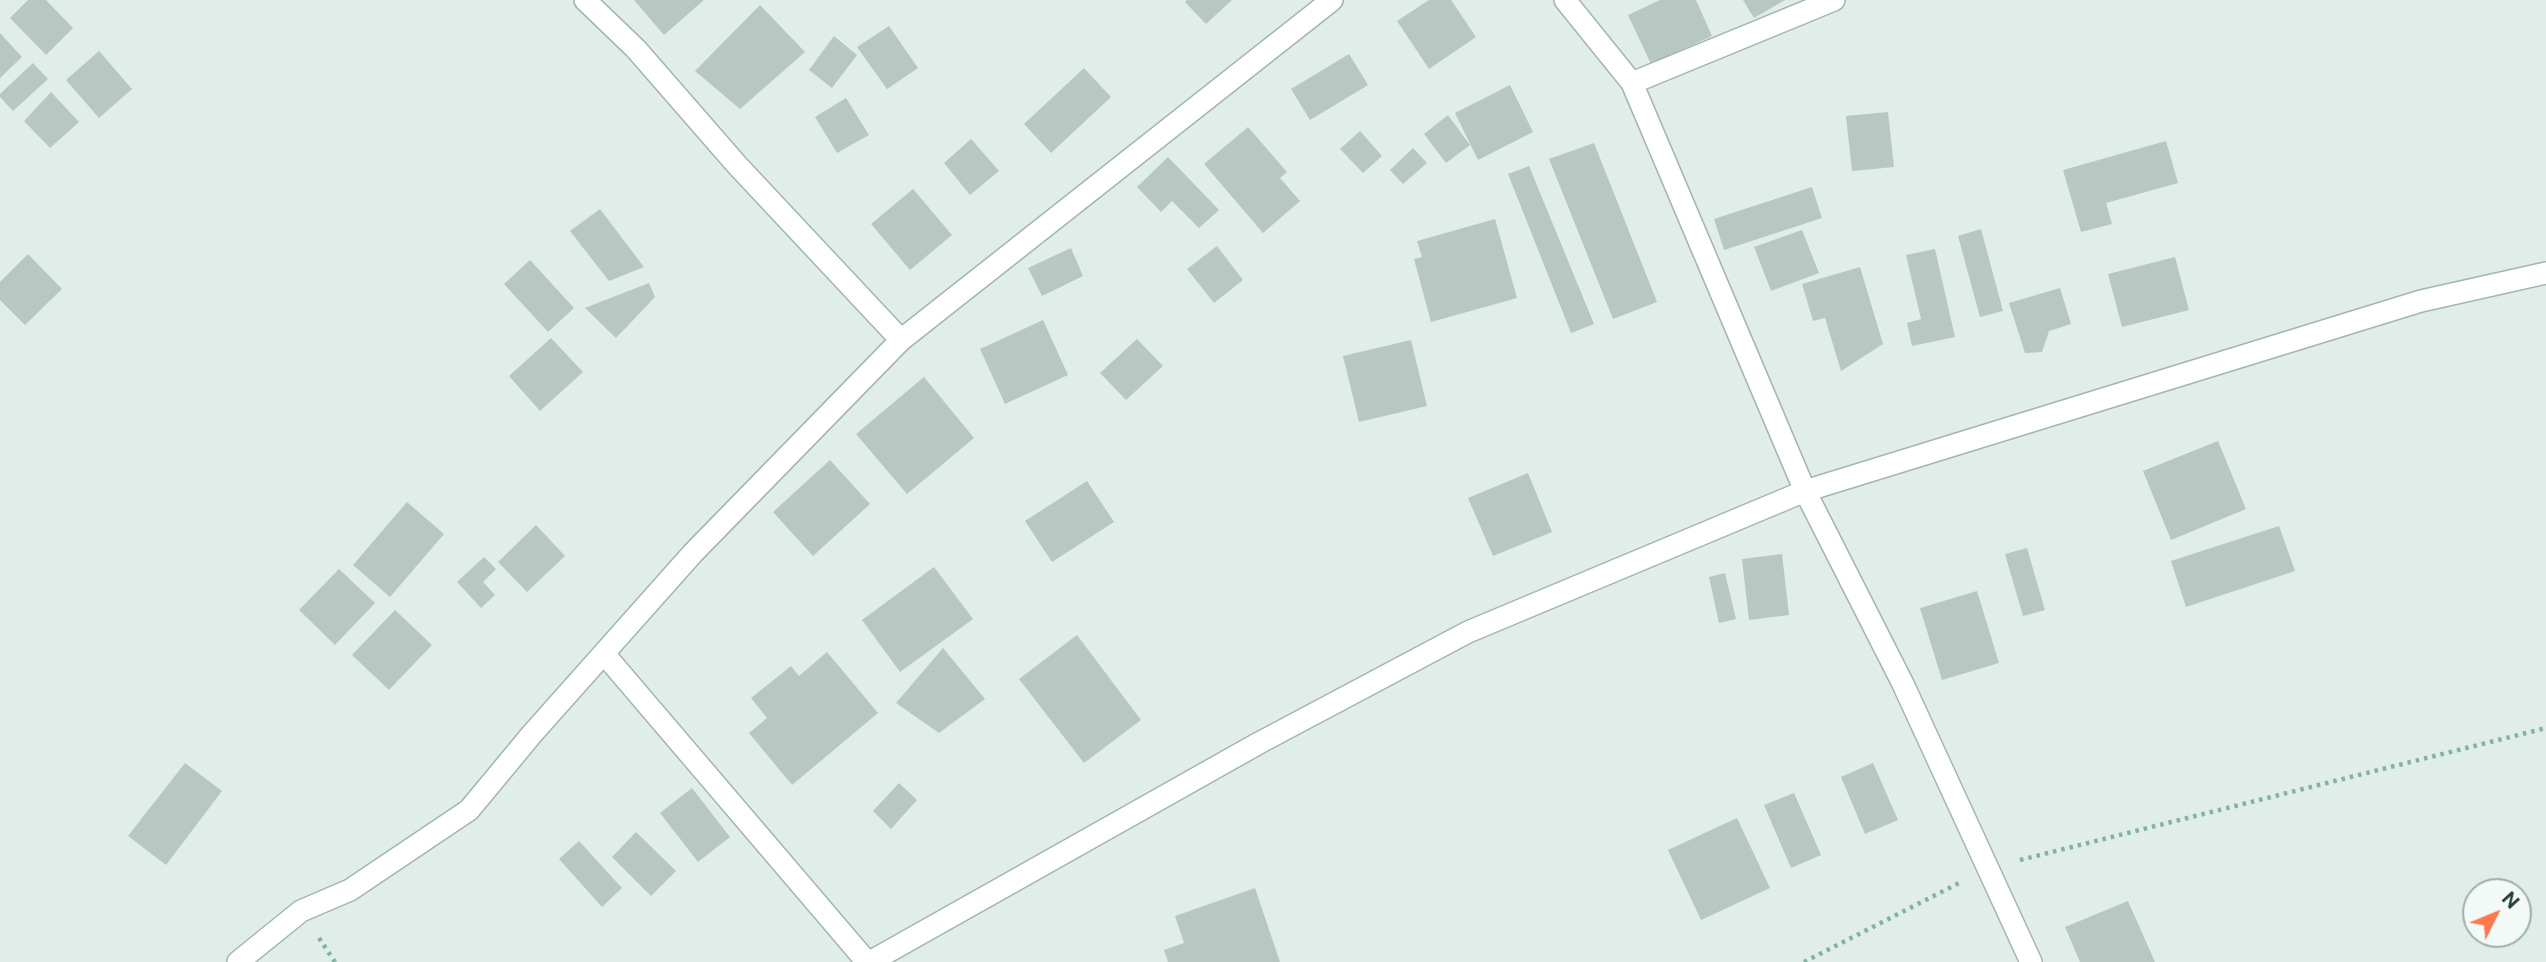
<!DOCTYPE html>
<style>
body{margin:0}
#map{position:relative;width:2546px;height:962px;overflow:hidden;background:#e1ede8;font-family:"Public Sans",sans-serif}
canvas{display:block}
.north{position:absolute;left:2462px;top:878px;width:70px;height:70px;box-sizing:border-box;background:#f2f9f6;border:2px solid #9eafaa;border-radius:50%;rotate:47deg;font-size:19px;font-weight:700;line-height:28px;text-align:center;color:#203f37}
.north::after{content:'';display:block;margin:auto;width:24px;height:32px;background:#fe794f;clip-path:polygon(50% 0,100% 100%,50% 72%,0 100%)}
</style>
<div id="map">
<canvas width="2546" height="962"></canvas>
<div class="north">N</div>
</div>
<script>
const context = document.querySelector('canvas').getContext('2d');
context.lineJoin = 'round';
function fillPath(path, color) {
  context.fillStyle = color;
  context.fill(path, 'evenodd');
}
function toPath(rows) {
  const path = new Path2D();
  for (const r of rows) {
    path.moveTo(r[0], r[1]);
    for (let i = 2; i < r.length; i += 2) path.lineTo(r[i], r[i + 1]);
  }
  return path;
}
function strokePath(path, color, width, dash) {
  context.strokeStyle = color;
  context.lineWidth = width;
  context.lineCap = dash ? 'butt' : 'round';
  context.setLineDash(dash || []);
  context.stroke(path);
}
const building = toPath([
 [28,0,46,0,73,28,46,55,10,18],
 [634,0,704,0,664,35],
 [1187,0,1232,0,1206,24,1185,2],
 [1429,0,1451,0,1476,37,1429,69,1397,21],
 [1660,0,1696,0,1712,36,1651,64,1628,15],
 [1743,0,1785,0,1754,18],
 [760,5,805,52,740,109,695,71],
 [889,26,918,68,887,89,857,47],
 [0,33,22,57,0,78],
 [834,36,857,55,832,88,809,70],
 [99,51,132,89,99,118,66,80],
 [1349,54,1368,85,1310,120,1291,89],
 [33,63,48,79,13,111,0,97,0,94],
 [1084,68,1111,97,1051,153,1024,124],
 [1510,85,1533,132,1478,160,1455,113],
 [51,92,79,122,50,148,24,121],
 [846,98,869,135,837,153,815,117],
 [1888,112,1894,167,1852,171,1846,116],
 [1448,115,1470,145,1446,163,1424,134],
 [1248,127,1287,172,1280,178,1300,201,1263,233,1204,164],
 [1360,131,1382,156,1363,173,1340,149],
 [971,139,999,171,970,195,944,163],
 [2166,141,2178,183,2106,203,2112,224,2081,232,2063,170],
 [1594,143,1657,302,1613,319,1549,159],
 [1413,148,1427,163,1403,184,1390,170],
 [1168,157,1219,210,1199,228,1172,201,1161,212,1137,187],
 [1529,166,1594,324,1571,333,1508,174],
 [1812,187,1822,218,1724,250,1714,219],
 [913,189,952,235,910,270,871,224],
 [600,209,644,267,609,281,570,231],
 [1495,219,1517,298,1431,322,1414,259,1422,257,1417,241],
 [1981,229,2003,311,1980,317,1958,236],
 [1802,230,1819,273,1771,291,1754,247],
 [1217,246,1243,280,1214,303,1187,269],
 [1071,248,1083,276,1042,296,1028,268],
 [1935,249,1955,337,1912,346,1907,323,1921,319,1906,255],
 [28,254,62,289,25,325,0,300,0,282],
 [2175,257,2189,310,2122,327,2108,274],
 [530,260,574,308,548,332,504,284],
 [1860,267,1883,344,1841,371,1825,318,1813,321,1802,284],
 [649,283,655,297,616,338,585,308],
 [2060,288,2071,324,2049,331,2042,352,2025,353,2009,303],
 [1043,320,1068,375,1005,404,980,349],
 [551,338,583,372,540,411,509,376],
 [1137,339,1163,366,1126,400,1100,373],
 [1411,340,1427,406,1359,422,1343,356],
 [924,377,974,438,907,494,856,434],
 [2218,441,2246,509,2171,540,2143,471],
 [830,460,870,504,813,556,773,512],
 [1528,473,1552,532,1493,556,1468,498],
 [1087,481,1114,522,1052,562,1025,521],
 [407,502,444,534,390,597,353,565],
 [536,525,565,556,527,592,498,562],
 [2279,526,2295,571,2186,607,2171,561],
 [2027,548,2045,610,2023,616,2005,554],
 [1782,554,1789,615,1749,620,1742,559],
 [484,557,496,569,483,582,495,595,481,608,457,582],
 [934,567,973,619,900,672,862,620],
 [339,569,375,603,335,645,299,610],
 [1725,573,1736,619,1719,623,1709,577],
 [1977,591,1999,663,1942,680,1920,608],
 [395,610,432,645,389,690,352,655],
 [1077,635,1141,720,1084,763,1019,679],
 [943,648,985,699,939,733,896,703],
 [827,652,878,713,792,785,749,733,767,718,751,698,791,666,799,676],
 [185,763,222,791,166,865,128,836],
 [1873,763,1898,820,1865,834,1841,777],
 [899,783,917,800,891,829,873,811],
 [692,788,730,837,698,862,660,813],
 [1794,793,1821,855,1791,868,1764,805],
 [1737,818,1770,888,1701,920,1668,850],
 [636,832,676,871,651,896,612,857],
 [579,841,622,888,602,907,559,859],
 [1255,888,1280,962,1168,962,1164,950,1184,943,1175,916],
 [2128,901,2155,962,2080,962,2065,927]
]);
const path = toPath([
 [2020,860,2546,728],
 [319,938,335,962],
 [1804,962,1959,883]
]);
const minor = toPath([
 [585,0,636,49,737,165,901,340],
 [1565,0,1632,83,1805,491,1903,684,2031,962],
 [1632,83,1834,0],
 [605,655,867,962],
 [238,962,301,911,350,890,469,810,532,734,693,553,901,340,1332,0],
 [870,962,1259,743,1468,632,1805,491,2421,301,2546,273]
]);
fillPath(building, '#b6c8c1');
strokePath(minor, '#a3b5af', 24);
strokePath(path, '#7fb3a3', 4.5, [3.5, 5]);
strokePath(minor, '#fff', 21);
</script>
